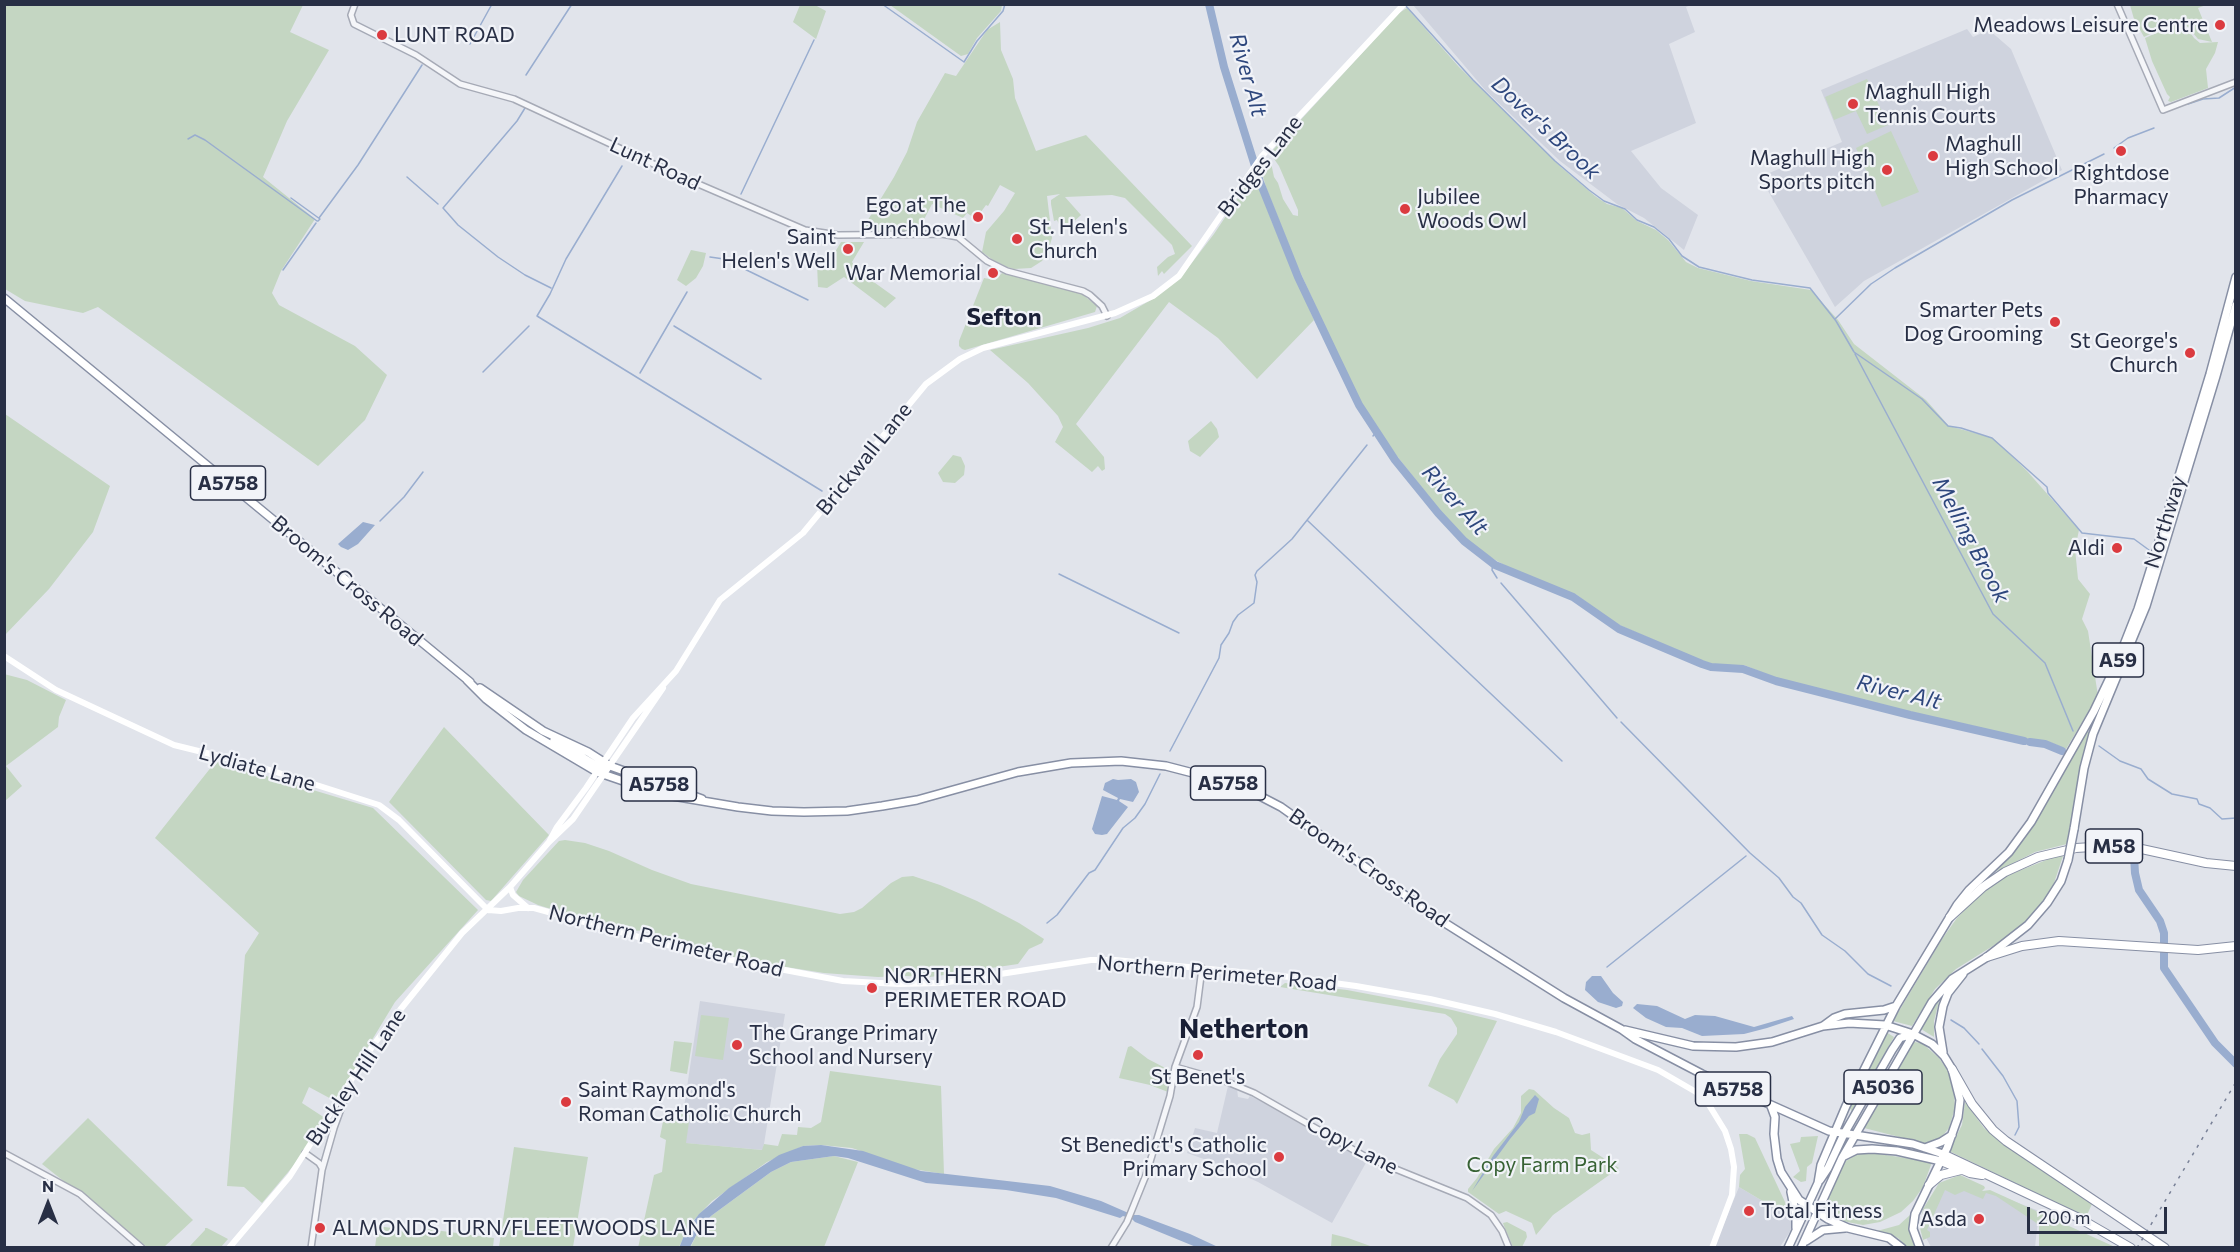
<!DOCTYPE html>
<style>
body{margin:0}
#map{position:relative;width:2240px;height:1252px;overflow:hidden;background:#e1e4eb;font-family:Commissioner,sans-serif}
canvas{display:block}
.frame{position:absolute;inset:0;border:6px solid #282f45;pointer-events:none}
.north{position:absolute;left:18px;top:1174px;width:60px;height:60px;-webkit-text-stroke:4px #f1f3f8;paint-order:stroke;rotate:0deg;font-size:16px;font-weight:700;line-height:24px;text-align:center;color:#282f45}
.north::after{content:'';display:block;margin:auto;width:21px;height:27px;background:#282f45;clip-path:polygon(50% 0,100% 100%,50% 72%,0 100%)}
.scale{position:absolute;left:2027px;top:1207px;width:140px;height:27px;box-sizing:border-box;border:3px solid #282f45;border-top:0;padding-left:8px;font-size:18px;line-height:21px;white-space:nowrap;color:#282f45;-webkit-text-stroke:4px #f1f3f8;paint-order:stroke}
</style>
<div id="map">
<canvas width="2240" height="1252"></canvas>
<div class="frame"></div>
<div class="north">N</div>
<div class="scale">200 m</div>
</div>
<script>
const context = document.querySelector('canvas').getContext('2d');
context.lineJoin = 'round';
function fillPath(path, color) {
  context.fillStyle = color;
  context.fill(path, 'evenodd');
}
function toPath(rows) {
  const path = new Path2D();
  for (const r of rows) {
    path.moveTo(r[0], r[1]);
    for (let i = 2; i < r.length; i += 2) path.lineTo(r[i], r[i + 1]);
  }
  return path;
}
function strokePath(path, color, width, dash) {
  context.strokeStyle = color;
  context.lineWidth = width;
  context.lineCap = dash ? 'butt' : 'round';
  context.setLineDash(dash || []);
  context.stroke(path);
}
function drawText(font, color, halo, rows, align = 'center') {
  context.font = font + ' Commissioner,sans-serif';
  context.lineWidth = 4.5;
  context.setLineDash([]);
  context.textBaseline = 'middle';
  context.strokeStyle = halo;
  context.fillStyle = color;
  for (const [text, x, y, turn = 0] of rows) {
    context.save();
    context.translate(x, y);
    context.rotate((+turn || 0) * Math.PI / 180);
    context.textAlign = isNaN(turn) ? turn : align;
    if (halo) context.strokeText(text, 0, 0);
    context.fillText(text, 0, 0);
    context.restore();
  }
}
const built = toPath([
 [1413,5,1691,5,1686,7,1695,32,1669,44,1696,123,1631,151,1661,188,1698,215,1684,250,1644,218,1617,204,1560,161,1486,91],
 [1967,29,1973,37,1989,30,2011,49,2062,170,1864,281,1835,307,1760,177,1842,142,1821,90],
 [700,1001,785,1014,763,1150,685,1143,691,1109,684,1107],
 [1228,1086,1237,1089,1238,1097,1248,1099,1250,1096,1273,1107,1367,1161,1332,1223,1258,1182,1223,1166,1187,1153,1195,1128,1217,1133],
 [1946,1185,1990,1192,2039,1211,2035,1247,1931,1247,1922,1230],
 [1739,1187,1793,1219,1791,1230,1780,1247,1714,1248]
]);
const green = toPath([
 [4,5,303,5,290,32,329,50,287,121,263,177,315,219,281,271,272,293,279,305,355,346,387,375,365,420,318,466,98,307,83,313,25,301,5,289],
 [800,5,815,5,826,11,816,39,793,22],
 [890,5,1002,5,1001,11,977,38,968,54,961,56],
 [2130,5,2206,5,2198,8,2212,42,2198,39,2188,27,2179,23,2173,23,2144,37,2134,19],
 [1407,8,1459,67,1562,168,1595,196,1607,204,1622,208,1637,221,1656,230,1668,240,1686,262,1698,268,1751,281,1811,290,1838,320,1854,344,1926,400,1949,426,1993,438,2027,471,2079,530,2075,549,2078,579,2090,594,2082,619,2088,631,2098,696,2066,749,2052,743,2019,738,1974,726,1913,713,1776,678,1744,665,1712,665,1626,628,1613,622,1577,595,1515,571,1490,557,1468,541,1442,513,1389,446,1362,404,1342,364,1296,263,1266,187,1260,166,1270,158,1274,177,1278,183,1283,199,1293,215,1298,216,1298,210,1279,166,1272,156,1273,150,1399,13],
 [1000,22,1001,50,1013,79,1015,98,1036,151,1086,135,1192,246,1164,274,1162,271,1158,276,1157,267,1168,257,1175,254,1172,245,1125,198,1112,195,1065,197,1081,215,1070,225,1060,226,1057,220,1054,221,1051,204,1051,200,1060,194,1047,196,1052,238,1047,254,1042,261,1031,268,1014,269,1007,267,993,260,982,252,986,232,1004,211,1015,193,1000,185,988,206,986,205,978,216,975,214,973,217,967,213,963,218,932,204,918,231,865,231,863,228,894,177,907,152,917,122,945,73,956,76,987,30],
 [2177,24,2182,25,2179,29,2186,34,2189,31,2194,38,2200,43,2218,42,2215,53,2206,69,2208,88,2171,102,2168,101,2170,97,2167,94,2152,61,2145,38],
 [1867,79,1888,125,1867,134,1856,111,1834,120,1825,97],
 [1891,131,1919,192,1882,207,1856,148],
 [1254,174,1272,222,1314,320,1257,379,1218,338,1169,302,1076,424,1104,457,1105,469,1102,471,1098,466,1092,472,1055,442,1063,427,1058,416,1028,383,990,350,1088,328,1120,318,1156,297,1184,273,1214,234],
 [841,242,864,242,852,262,857,270,896,298,885,308,844,277,827,288,818,287,817,264,835,252],
 [691,250,706,253,703,266,696,278,686,286,677,280],
 [1002,273,1082,294,1097,306,1095,312,965,350,962,349,959,346,959,341,984,278,995,280],
 [5,414,110,486,93,532,49,589,5,635],
 [1211,421,1217,429,1219,437,1200,457,1190,451,1188,441],
 [953,455,961,457,965,466,964,475,955,483,943,482,938,473],
 [4,674,27,680,66,700,59,717,58,727,6,766,22,786,5,801],
 [444,727,549,835,491,901,486,900,389,802],
 [2087,731,2091,733,2081,771,2067,844,2035,852,1996,872,2023,841],
 [216,761,373,808,478,910,395,1002,335,1101,309,1087,302,1103,325,1118,294,1165,262,1203,244,1187,227,1186,245,955,259,933,155,838],
 [565,840,585,843,609,851,652,870,691,884,840,914,854,912,862,908,891,883,902,877,913,876,940,885,977,901,1019,923,1044,939,1042,943,1029,949,1018,964,930,977,905,976,878,977,824,973,748,961,660,937,649,930,633,931,570,915,538,905,519,896,516,892,523,880,559,841],
 [2064,853,2052,889,2033,914,2012,934,1956,969,1935,989,1912,1026,1893,1021,1942,939,1957,918,1979,895,2006,876],
 [1285,983,1347,990,1452,1010,1497,1021,1457,1104,1454,1100,1428,1086,1440,1059,1457,1034,1457,1028,1451,1018,1445,1014,1280,987],
 [1940,997,1934,1021,1934,1037,1921,1029,1931,1009],
 [701,1015,729,1018,723,1060,695,1056],
 [1886,1032,1894,1037,1852,1112,1850,1108,1852,1103],
 [674,1041,692,1043,687,1074,670,1071],
 [1914,1042,1922,1043,1939,1058,1950,1074,1954,1090,1955,1108,1949,1128,1941,1138,1927,1144,1864,1128],
 [1131,1046,1148,1059,1171,1071,1168,1092,1150,1085,1119,1078,1128,1047],
 [830,1071,941,1086,944,1174,913,1169,852,1148,821,1145,803,1146,767,1162,712,1201,691,1223,679,1247,638,1248,654,1175,662,1172,666,1140,660,1137,665,1111,690,1115,686,1143,762,1150,764,1144,778,1146,782,1134,797,1135,798,1127,811,1128,821,1122],
 [1529,1089,1534,1090,1554,1108,1569,1118,1575,1133,1582,1135,1590,1133,1591,1150,1619,1168,1553,1215,1536,1235,1532,1223,1506,1211,1499,1214,1468,1192,1468,1189,1477,1178,1494,1149,1513,1128,1521,1113,1521,1096],
 [1965,1102,1984,1128,2006,1145,2092,1204,2086,1217,1949,1151,1962,1125],
 [88,1118,193,1220,164,1247,147,1247,42,1164],
 [1739,1134,1747,1134,1755,1138,1793,1219,1739,1187,1740,1175,1745,1169],
 [1818,1136,1812,1163,1807,1167,1806,1181,1801,1182,1793,1177,1800,1171,1790,1144,1800,1142,1801,1137],
 [514,1147,588,1157,573,1247,499,1247],
 [1873,1153,1932,1162,1923,1187,1913,1201,1901,1212,1880,1222,1863,1225,1842,1221,1823,1211,1836,1178,1846,1161,1858,1154],
 [834,1156,858,1162,824,1247,690,1248,700,1228,711,1216,771,1172,791,1162],
 [1960,1175,1984,1186,1985,1188,1982,1191,1990,1190,2115,1247,2039,1247,2039,1226,2035,1222,1996,1196,1986,1193,1983,1199,1964,1191,1955,1195,1945,1190,1927,1230,1930,1232,1930,1237,1923,1240,1920,1228,1923,1209,1939,1183],
 [1910,1215,1910,1226,1917,1247,1907,1247,1898,1238,1877,1231,1899,1225],
 [1507,1222,1526,1232,1527,1237,1522,1247,1513,1247,1504,1226,1503,1223],
 [378,1226,426,1233,427,1229,494,1238,493,1247,375,1247],
 [205,1228,207,1228,228,1239,221,1247,189,1247,205,1230],
 [1332,1234,1348,1238,1373,1247,1331,1247]
]);
const water = toPath([
 [363,522,375,525,358,544,348,550,341,547,338,544],
 [1113,779,1118,780,1131,779,1136,782,1139,792,1133,802,1120,799,1119,801,1128,807,1107,834,1102,835,1095,834,1092,829,1102,796,1117,800,1118,798,1103,790,1105,783],
 [1592,976,1601,976,1613,993,1623,1002,1622,1006,1616,1008,1598,1002,1585,990,1586,982],
 [1637,1004,1657,1006,1685,1019,1695,1015,1715,1016,1754,1027,1792,1016,1794,1019,1767,1028,1744,1034,1702,1036,1682,1028,1666,1027,1646,1018,1633,1008],
 [1535,1095,1539,1099,1535,1113,1529,1116,1510,1139,1472,1191,1493,1156,1519,1122,1525,1107],
 [821,1145,863,1151,921,1171,1050,1186,1101,1201,1133,1215,1139,1215,1190,1234,1218,1247,1196,1247,1135,1222,1132,1219,1123,1216,1120,1218,1056,1198,1006,1190,926,1183,848,1158,834,1156,791,1162,771,1172,711,1216,700,1228,690,1247,679,1248,686,1231,699,1214,729,1188,779,1155,803,1146]
]);
const stream = toPath([
 [882,4,964,62,977,41,1003,11,1005,4],
 [1405,5,1473,80,1555,161,1589,190,1604,201,1625,209,1637,220,1654,227,1669,239,1682,256,1699,267,1752,280,1810,288,1836,321,1854,352,1922,399,1948,426,1961,428,1992,438,2047,487,2048,493,2082,533,2134,539,2149,550],
 [470,44,492,4],
 [526,75,572,4],
 [2188,104,2203,99,2219,98,2236,87],
 [525,108,517,121,443,208,458,225,498,257,525,275,551,288],
 [188,139,195,135,205,140,317,221],
 [2114,148,2128,138,2154,128],
 [622,166,566,259,550,294,537,316,822,491],
 [407,177,438,204],
 [741,194,814,40],
 [291,198,320,219,318,221],
 [319,218,358,165,422,65],
 [710,257,724,259,808,300],
 [283,270,316,223],
 [1835,319,1871,284,1895,268,2012,200,2104,154],
 [674,326,761,379],
 [1855,354,1993,614,2045,663,2073,731],
 [483,372,529,326],
 [640,373,687,292],
 [1373,436,1376,432],
 [380,521,404,497,423,472],
 [1308,521,1562,761],
 [1493,563,1492,570,1497,578],
 [1059,574,1179,633],
 [1501,583,1617,718],
 [1621,722,1750,853,1779,878,1793,897,1801,903,1822,935,1845,951,1868,974,1891,986],
 [2099,746,2120,761,2141,769,2148,779,2172,794,2197,799,2199,804,2210,808,2222,819,2236,818],
 [1170,751,1219,658,1221,645,1229,633,1233,622,1238,615,1254,603,1257,582,1255,575,1257,571,1292,539,1367,445],
 [1047,923,1057,915,1089,873,1095,870,1123,828,1135,818,1145,804,1160,774],
 [1607,967,1746,856],
 [1951,1020,1964,1028,1979,1044],
 [1982,1049,2003,1076,2017,1101,2019,1127,2015,1135]
]);
const river = toPath([
 [1209,4,1224,67,1260,182,1298,277,1335,355,1359,405,1395,460,1438,513,1464,541,1495,565,1573,597,1619,629,1702,664,1711,667,1743,669,1776,681,1910,715,2024,741],
 [2030,742,2045,744,2062,751],
 [2134,856,2135,873,2139,890,2160,921,2164,933,2164,968,2215,1043,2236,1064]
]);
const tertiary = toPath([
 [355,4,351,15,354,24,416,55,460,84,514,99,675,174,805,230,838,235,942,234,958,237,987,261,1007,271,1083,291,1090,295,1102,306,1107,316],
 [2117,4,2163,110,2236,82],
 [1175,1067,1225,1081,1254,1093,1366,1157,1467,1198,1491,1215,1502,1231,1509,1248],
 [4,1153,80,1194,142,1248],
 [305,1153,319,1163,322,1168],
 [311,1248,322,1170,334,1128,349,1087],
 [1111,1248,1127,1222,1146,1175,1170,1096,1175,1067,1197,1007,1202,968]
]);
const secondary = toPath([
 [4,656,56,690,174,745,251,764,379,805,399,820,488,910],
 [549,842,557,827,586,788,633,718,676,671,720,600,803,533,926,384,960,359,983,348,1115,313,1153,296,1179,276,1262,156,1404,4],
 [510,887,513,895,528,908],
 [488,910,501,911,518,908,534,908,700,954,843,981,899,984,942,983,1091,960,1115,960,1282,976,1356,986,1430,999,1495,1014,1556,1032,1658,1070,1696,1092,1709,1105,1725,1131,1731,1149,1734,1167,1732,1195,1712,1248],
 [229,1248,290,1176,374,1044,400,1010,462,933,510,887,549,842,573,819,663,688]
]);
const trunk = toPath([
 [4,298,470,682],
 [467,680,486,699,526,730,597,772,661,794,738,807,772,811,804,812,847,811,882,806,917,800,1018,772,1071,763,1121,761,1166,766,1220,780,1256,794,1281,807,1437,918,1564,998,1621,1029,1635,1039,1702,1074,1829,1131,1913,1144,1943,1154],
 [480,688,543,731,588,752,610,766,702,799],
 [554,740,602,769,604,774],
 [2074,829,2084,768,2093,734,2146,606,2216,376,2236,305],
 [1823,1026,1849,1023,1885,1025,1913,1034,1932,1044,1944,1056,1952,1069,1960,1100,1958,1117,1947,1148,1915,1214,1913,1229,1920,1248],
 [1625,1030,1693,1046,1736,1047,1772,1042,1823,1026,1834,1018,1845,1014,1884,1010,1896,1006],
 [1943,1052,1939,1027,1943,1006,1948,993,1963,974],
 [1771,1106,1775,1117,1774,1134,1777,1159,1781,1172,1799,1200,1828,1219,1848,1228,1889,1238,1902,1248],
 [1925,1148,1941,1142,1952,1135],
 [1844,1156,1856,1150,1872,1149,1897,1151,1941,1161],
 [1820,1180,1828,1168,1844,1134,1892,1050,1900,1038,1913,1034],
 [1791,1192,1796,1216,1796,1228],
 [1806,1241,1823,1230,1845,1228],
 [1788,1248,1818,1183,1821,1165,1846,1106,1896,1006,1957,905,1969,890,2009,852,2031,822,2094,711,2116,665,2138,609,2154,558,2210,374,2236,277],
 [1801,1248,1842,1158,1932,1002,1952,979,1987,957,2028,925,2047,903,2061,881,2068,860]
]);
const motorway = toPath([
 [1950,917,1983,887,2005,872,2038,857,2076,848,2108,846,2137,848,2206,863,2236,866],
 [1987,957,2022,946,2059,941,2198,950,2236,946],
 [1952,1069,1972,1104,1993,1130,2006,1141,2165,1248],
 [1943,1154,2079,1218,2131,1248],
 [1941,1161,1970,1173,1982,1175],
 [1929,1185,1941,1175,1961,1170]
]);
const rail = toPath([
 [2137,1248,2236,1082]
]);
const trunkBridge = toPath([
 [2068,860,2074,829]
]);
const markers = [
 [2220,25,6,"#db3b40"],
 [382,35,6,"#db3b40"],
 [1853,104,6,"#db3b40"],
 [2121,151,6,"#db3b40"],
 [1933,156,6,"#db3b40"],
 [1887,170,6,"#db3b40"],
 [1405,209,6,"#db3b40"],
 [978,217,6,"#db3b40"],
 [1017,239,6,"#db3b40"],
 [848,249,6,"#db3b40"],
 [993,273,6,"#db3b40"],
 [2055,322,6,"#db3b40"],
 [2190,353,6,"#db3b40"],
 [2117,548,6,"#db3b40"],
 [872,988,6,"#db3b40"],
 [737,1045,6,"#db3b40"],
 [1198,1055,6,"#db3b40"],
 [566,1102,6,"#db3b40"],
 [1279,1157,6,"#db3b40"],
 [1749,1211,6,"#db3b40"],
 [1979,1219,6,"#db3b40"],
 [320,1228,6,"#db3b40"]
];
const shields = [
 [228,483,75],
 [2118,660,51],
 [1228,783,75],
 [659,784,75],
 [2114,846,57],
 [1883,1087,78],
 [1733,1089,75]
];
const shieldNames = [
 ["A5758",228,483],
 ["A59",2118,660],
 ["A5758",1228,783],
 ["A5758",659,784],
 ["M58",2114,846],
 ["A5036",1883,1087],
 ["A5758",1733,1089]
];
const poiNames = [
 ["Meadows Leisure Centre",2208,25],
 ["LUNT ROAD",394,35,"left"],
 ["Maghull High",1865,92,"left"],
 ["Tennis Courts",1865,116,"left"],
 ["Maghull",1945,144,"left"],
 ["High School",1945,168,"left"],
 ["Maghull High",1875,158],
 ["Sports pitch",1875,182],
 ["Rightdose",2121,173,"center"],
 ["Pharmacy",2121,197,"center"],
 ["Jubilee",1417,197,"left"],
 ["Woods Owl",1417,221,"left"],
 ["Ego at The",966,205],
 ["Punchbowl",966,229],
 ["St. Helen's",1029,227,"left"],
 ["Church",1029,251,"left"],
 ["Saint",836,237],
 ["Helen's Well",836,261],
 ["War Memorial",981,273],
 ["Smarter Pets",2043,310],
 ["Dog Grooming",2043,334],
 ["St George's",2178,341],
 ["Church",2178,365],
 ["Aldi",2105,548],
 ["NORTHERN",884,976,"left"],
 ["PERIMETER ROAD",884,1000,"left"],
 ["The Grange Primary",749,1033,"left"],
 ["School and Nursery",749,1057,"left"],
 ["St Benet's",1198,1077,"center"],
 ["Saint Raymond's",578,1090,"left"],
 ["Roman Catholic Church",578,1114,"left"],
 ["St Benedict's Catholic",1267,1145],
 ["Primary School",1267,1169],
 ["Total Fitness",1761,1211,"left"],
 ["Asda",1967,1219],
 ["ALMONDS TURN/FLEETWOODS LANE",332,1228,"left"]
];
const streetNames = [
 ["Lunt Road",655,164,25],
 ["Bridges Lane",1260,166,-52],
 ["Brickwall Lane",864,459,-51],
 ["Northway",2165,522,-73],
 ["Broom's Cross Road",347,581,40],
 ["Lydiate Lane",257,768,16],
 ["Broom's Cross Road",1369,868,35],
 ["Northern Perimeter Road",666,941,14],
 ["Northern Perimeter Road",1217,973,5],
 ["Buckley Hill Lane",356,1077,-56],
 ["Copy Lane",1352,1145,28]
];
const parkNames = [
 ["Copy Farm Park",1542,1165]
];
const waterNames = [
 ["River Alt",1248,75,74],
 ["Dover's Brook",1546,128,43],
 ["River Alt",1455,500,48],
 ["Melling Brook",1971,540,62],
 ["River Alt",1899,692,14]
];
const quarterNames = [
 ["Sefton",1004,317]
];
const districtNames = [
 ["Netherton",1244,1029]
];
fillPath(built, '#cfd3de');
fillPath(green, '#c4d6c2');
fillPath(water, '#99adcf');
strokePath(stream, '#99adcf', 1.5);
strokePath(river, '#99adcf', 8);
strokePath(tertiary, '#a6aab6', 8);
strokePath(trunk, '#878fa4', 10);
strokePath(motorway, '#878fa4', 10);
strokePath(tertiary, '#f5f6f9', 5);
strokePath(secondary, '#fff', 6);
strokePath(trunk, '#fff', 7);
strokePath(motorway, '#fff', 8);
strokePath(rail, '#798197', 1.5, [3, 6]);
strokePath(trunkBridge, '#878fa4', 10, []);
strokePath(trunkBridge, '#fff', 7);
for (const [x, y, r, color] of markers) {
  const dot = new Path2D();
  dot.arc(x, y, r, 0, 2 * Math.PI);
  context.fillStyle = color;
  context.fill(dot);
  strokePath(dot, '#f1f3f8', 2);
}
for (const [x, y, w] of shields) {
  const box = new Path2D();
  box.roundRect(x - w / 2, y - 17, w, 34, 4.5);
  context.fillStyle = '#f1f3f8';
  context.fill(box);
  strokePath(box, '#282f45', 1.5);
}
drawText('bold 20px', '#282f45', null, shieldNames);
drawText('21px', '#282f45', '#f1f3f8', poiNames, 'right');
drawText('21px', '#282f45', '#f1f3f8', streetNames);
drawText('21px', '#376234', '#f1f3f8', parkNames);
drawText('italic 22px', '#2e477d', '#f1f3f8', waterNames);
drawText('bold 24px', '#1a2036', '#f1f3f8', quarterNames);
drawText('bold 27px', '#1a2036', '#f1f3f8', districtNames);
</script>
